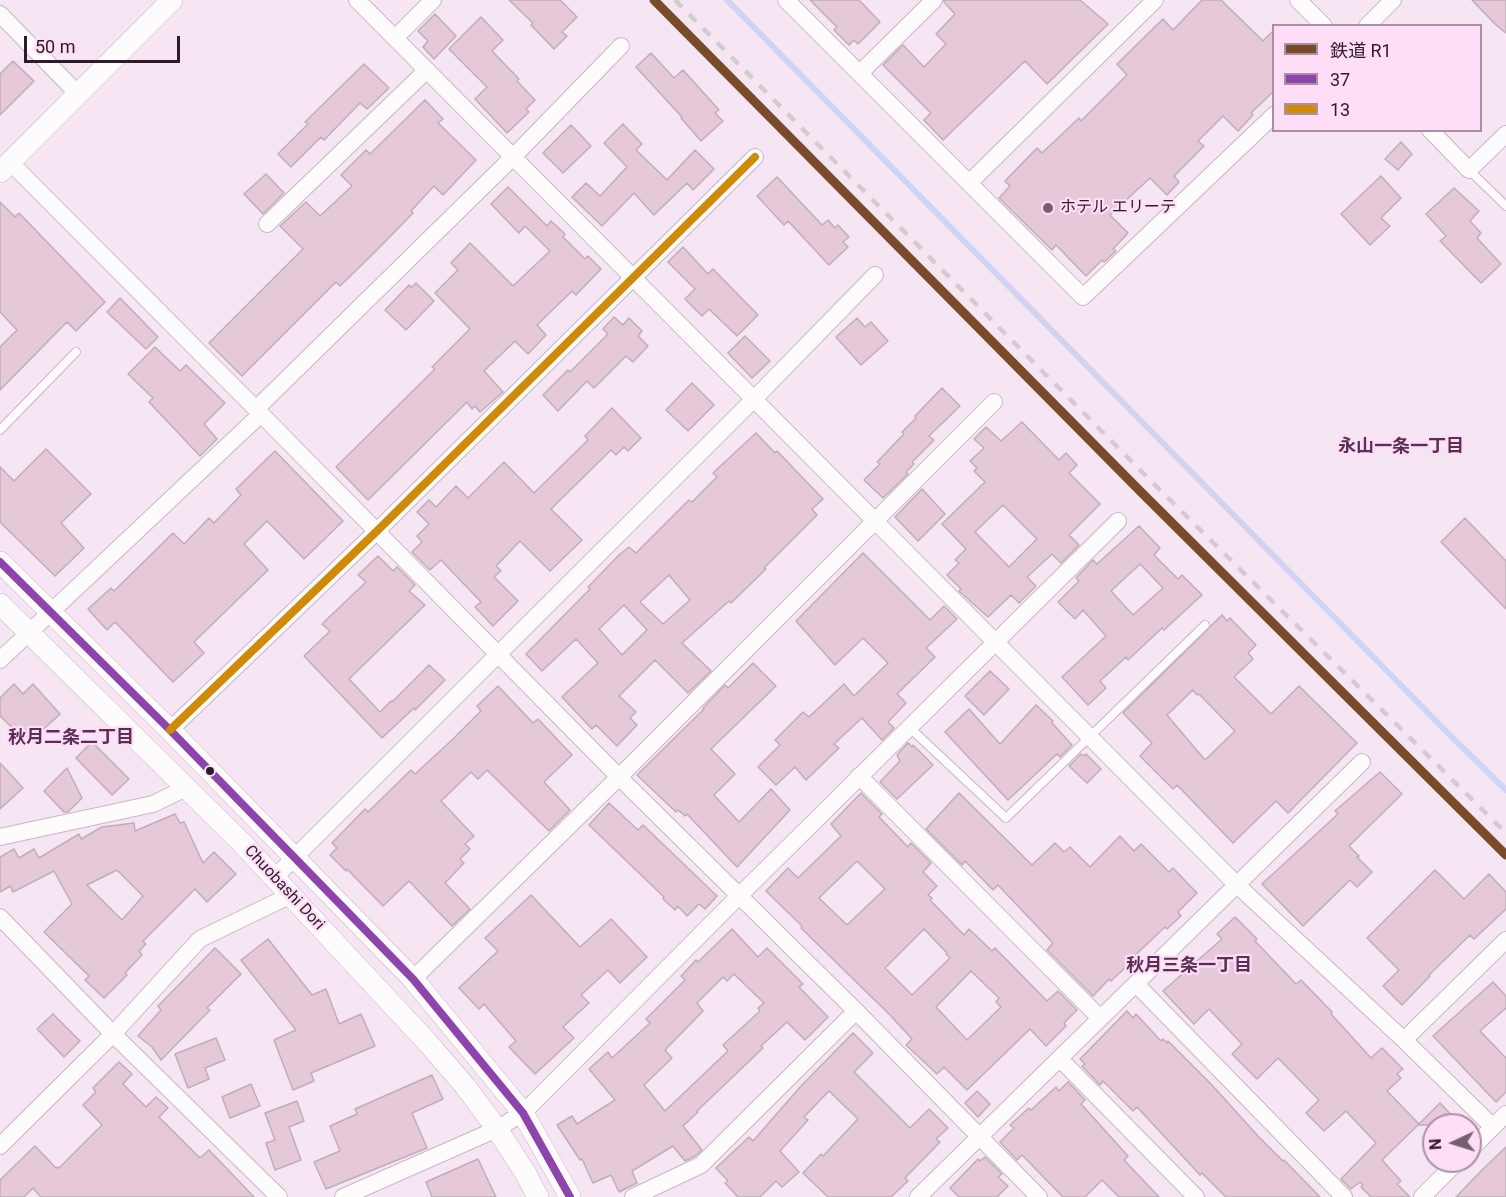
<!DOCTYPE html>
<meta charset="utf-8">
<style>
body{margin:0}
#map{position:relative;width:1506px;height:1197px;overflow:hidden;background:#f6e5f3;font-family:Roboto,"Noto Sans JP",sans-serif}
canvas{display:block}
.legend{position:absolute;left:1272px;top:24px;width:210px;height:108px;box-sizing:border-box;background:#feddf7;border:2px solid #aa8fa5;margin:0;padding:8px 10px;list-style:none;font-size:18px;color:#2d1a2a}
.legend li{display:flex;align-items:center;gap:12px;height:30px}
.legend b{width:30px;border:2px solid #aa8fa5}
.north{position:absolute;left:1422px;top:1113px;width:60px;height:60px;box-sizing:border-box;background:#feddf7;border:2px solid #aa8fa5;border-radius:50%;rotate:266deg;font-size:16px;font-weight:700;line-height:24px;text-align:center;color:#2d1a2a}
.north::after{content:'';display:block;margin:auto;width:21px;height:27px;background:#736170;clip-path:polygon(50% 0,100% 100%,50% 72%,0 100%)}
.scale{position:absolute;left:24px;top:36px;width:156px;height:27px;box-sizing:border-box;border:3px solid #2d1a2a;border-top:0;padding-left:8px;font-size:18px;line-height:21px;white-space:nowrap;color:#2d1a2a;-webkit-text-stroke:4px #feddf7;paint-order:stroke}
</style>
<div id="map">
<canvas width="1506" height="1197"></canvas>
<ul class="legend">
<li><b style="height:8px;background:#7a4b2a"></b>鉄道 R1</li>
<li><b style="height:8px;background:#8e44ad"></b>37</li>
<li><b style="height:8px;background:#cf8a08"></b>13</li>
</ul>
<div class="north">N</div>
<div class="scale">50 m</div>
</div>
<script>
const context = document.querySelector('canvas').getContext('2d');
context.lineJoin = 'round';
function toPath(rows) {
  const path = new Path2D();
  for (const r of rows) {
    path.moveTo(r[0], r[1]);
    for (let i = 2; i < r.length; i += 2) path.lineTo(r[i], r[i + 1]);
  }
  return path;
}
function strokePath(path, color, width, dash) {
  context.strokeStyle = color;
  context.lineWidth = width;
  context.lineCap = dash ? 'butt' : 'round';
  context.setLineDash(dash || []);
  context.stroke(path);
}
function fillPath(path, color) {
  context.fillStyle = color;
  context.fill(path, 'evenodd');
}
function drawText(font, color, halo, rows, align = 'center') {
  context.font = font + ' Roboto,"Noto Sans JP",sans-serif';
  context.lineWidth = 4.5;
  context.setLineDash([]);
  context.textBaseline = 'middle';
  context.strokeStyle = halo;
  context.fillStyle = color;
  for (const [text, x, y, turn = 0] of rows) {
    context.save();
    context.translate(x, y);
    context.rotate((+turn || 0) * Math.PI / 180);
    context.textAlign = isNaN(turn) ? turn : align;
    if (halo) context.strokeText(text, 0, 0);
    context.fillText(text, 0, 0);
    context.restore();
  }
}
const stream = toPath([
 [727,0,1448,733,1506,790]
]);
const building = toPath([
 [509,0,560,0,577,17,562,32,567,36,554,49,531,25,533,23,509,0],
 [810,0,859,0,880,22,858,44,854,40,849,45,834,30,837,27,810,0],
 [944,0,1080,0,1108,24,1047,84,1025,61,943,140,924,120,931,113,883,65,903,45,924,67,946,44,936,34,955,14,944,2,944,0],
 [1202,0,1221,0,1263,41,1274,30,1274,91,1251,113,1253,115,1238,131,1223,116,1198,141,1204,146,1174,176,1179,182,1167,195,1150,178,1110,215,1128,233,1113,249,1116,251,1104,262,1102,260,1086,276,1056,245,1052,250,999,198,1010,186,1005,181,1037,148,1042,153,1079,118,1081,121,1127,75,1117,64,1163,19,1173,30,1202,0],
 [1472,0,1506,0,1506,33,1495,24,1472,0],
 [435,14,456,36,434,59,423,47,428,41,418,31,435,14],
 [481,17,503,40,492,51,519,79,517,81,535,100,526,109,529,112,507,133,475,99,487,87,449,49,481,17],
 [651,53,674,78,683,70,719,110,715,113,723,121,701,141,681,118,682,117,636,67,651,53],
 [13,61,34,81,0,115,0,74,13,61],
 [364,64,389,88,367,109,360,103,324,140,321,137,291,167,278,154,308,124,305,122,364,64],
 [425,100,443,119,438,123,476,160,443,195,434,186,411,211,413,213,376,251,340,286,336,282,242,376,209,343,303,249,280,226,306,202,320,216,352,186,341,175,366,150,370,154,425,100],
 [623,124,642,144,636,150,667,180,695,150,714,169,693,190,687,183,654,215,634,193,602,226,572,197,586,183,600,196,627,167,604,143,623,124],
 [571,125,591,146,563,173,543,153,571,125],
 [1401,142,1412,154,1398,170,1385,159,1401,142],
 [266,174,284,193,263,214,244,194,266,174],
 [1381,176,1401,198,1381,218,1390,226,1370,245,1341,214,1381,176],
 [777,177,822,225,828,220,835,228,838,225,849,237,843,242,848,247,829,265,788,221,784,225,757,196,777,177],
 [508,187,547,226,551,221,565,234,563,237,585,259,588,256,601,269,576,295,572,291,537,325,546,335,528,354,515,341,484,371,503,392,480,412,475,406,472,409,467,402,368,500,336,467,435,369,432,367,470,329,435,293,458,270,451,263,470,243,513,286,550,251,525,226,519,233,491,204,508,187],
 [1454,188,1479,211,1470,221,1481,233,1477,238,1501,264,1481,283,1440,241,1446,236,1426,214,1454,188],
 [0,202,15,217,19,213,105,302,76,331,67,322,0,390,0,347,17,330,0,312,0,202],
 [683,247,708,274,713,269,758,315,737,336,709,309,702,316,685,299,695,289,668,262,683,247],
 [416,283,434,301,406,330,385,310,409,285,411,288,416,283],
 [120,298,158,337,146,349,107,312,120,298],
 [614,317,623,325,629,318,642,331,638,336,648,346,633,362,626,356,594,388,587,381,558,411,543,395,568,370,570,372,608,334,603,329,614,317],
 [857,318,865,327,871,322,888,341,861,365,836,337,857,318],
 [745,336,770,361,752,378,728,353,745,336],
 [155,347,180,371,186,365,225,403,204,424,217,439,200,456,149,402,153,398,128,374,155,347],
 [692,383,714,405,688,431,666,410,692,383],
 [942,388,960,406,929,436,934,440,912,462,914,464,906,472,908,474,883,498,864,480,880,464,877,462,904,434,902,432,916,418,915,416,942,388],
 [612,408,641,438,628,451,624,447,616,455,611,450,551,509,582,540,550,571,520,541,496,566,501,571,494,577,518,601,493,626,475,607,481,602,441,560,430,570,412,552,422,542,417,536,429,524,417,512,429,500,436,507,456,486,468,498,504,462,534,493,588,440,585,436,612,408],
 [1022,422,1059,460,1066,453,1077,465,1069,473,1100,504,1069,535,1079,545,1061,563,1052,554,1027,577,1036,586,1019,603,1011,595,988,617,959,591,961,589,947,575,959,563,955,560,966,549,942,524,985,482,974,471,977,468,970,461,984,448,974,439,986,427,1001,441,1022,422],
 [1003,505,1037,539,1009,567,975,532,1003,505],
 [756,433,775,453,777,451,823,499,812,509,817,515,764,568,766,569,731,603,729,601,682,643,711,671,688,693,655,660,619,696,636,712,630,718,637,725,617,746,596,725,592,729,562,697,598,663,576,639,542,671,526,654,590,589,588,587,620,554,629,547,636,553,689,500,692,502,717,477,713,473,756,433],
 [669,575,690,600,663,624,640,602,669,575],
 [624,605,647,630,622,655,599,629,624,605],
 [46,449,91,494,61,523,84,548,55,576,0,522,0,467,14,481,46,449],
 [275,451,343,521,304,559,267,521,244,544,268,570,194,642,204,653,173,682,115,622,107,630,88,609,111,588,114,591,173,533,184,544,209,518,214,523,241,495,236,489,275,451],
 [922,489,945,514,918,541,895,517,922,489],
 [1465,518,1506,561,1506,609,1441,542,1465,518],
 [1139,526,1160,548,1154,555,1178,579,1182,575,1202,595,1164,630,1162,628,1128,660,1126,657,1100,681,1106,688,1088,705,1062,677,1106,636,1083,610,1075,619,1058,602,1079,581,1076,578,1093,560,1097,564,1139,526],
 [1140,564,1163,588,1133,615,1111,591,1140,564],
 [863,553,930,620,944,606,957,619,926,648,935,657,897,694,906,703,888,722,894,728,882,740,862,718,834,744,839,748,806,780,795,767,776,785,758,767,780,745,775,740,803,712,809,717,844,684,854,696,888,663,863,638,835,665,796,621,863,553],
 [378,556,393,571,397,567,415,585,409,591,425,605,349,679,380,712,391,701,392,702,429,665,445,680,415,710,414,708,382,738,304,656,330,631,322,624,366,582,358,575,378,556],
 [1222,615,1227,621,1230,618,1256,645,1248,653,1253,659,1234,677,1271,714,1299,686,1357,743,1288,813,1276,801,1233,843,1177,785,1173,789,1140,756,1152,743,1123,713,1222,615],
 [1193,690,1197,695,1199,694,1235,731,1205,760,1167,715,1193,690],
 [753,663,776,686,711,749,735,774,714,795,739,822,771,789,790,810,737,867,687,814,685,816,678,810,676,812,637,775,704,709,703,708,725,685,728,688,753,663],
 [990,671,1009,689,984,715,965,696,990,671],
 [14,684,23,694,33,684,60,714,31,741,23,732,20,735,0,716,0,698,14,684],
 [498,686,533,723,538,719,572,755,544,782,570,810,549,831,487,770,478,779,471,772,441,801,474,836,465,844,470,849,460,859,464,863,445,883,470,909,452,926,409,881,383,906,347,869,346,871,330,855,337,848,332,843,365,809,368,812,411,770,415,774,452,740,481,711,477,706,498,686],
 [1036,705,1053,721,1052,723,1072,745,1060,757,1057,754,1008,800,945,732,969,709,1000,744,1036,705],
 [92,742,129,779,112,795,76,758,92,742],
 [908,743,912,747,913,745,933,765,897,799,880,782,900,761,897,755,908,743],
 [1081,754,1084,756,1086,754,1101,769,1087,783,1069,766,1081,754],
 [0,763,23,788,0,809,0,763],
 [67,768,82,798,68,812,64,812,44,791,67,768],
 [1380,772,1402,794,1349,846,1359,856,1357,857,1372,872,1357,887,1350,880,1303,926,1262,884,1338,814,1335,811,1380,772],
 [861,793,882,814,879,817,908,847,911,843,931,863,923,872,937,886,928,895,932,898,930,900,964,935,969,929,992,951,995,948,1047,1001,1058,991,1077,1010,1064,1023,1066,1026,1046,1046,1030,1029,967,1090,944,1067,937,1074,906,1045,912,1039,890,1015,801,928,802,926,766,891,788,868,798,878,841,836,831,824,861,793],
 [857,861,885,889,847,925,819,898,857,861],
 [924,929,947,953,946,954,950,958,912,995,885,968,924,929],
 [971,971,999,998,996,1002,1001,1007,967,1040,936,1007,971,971],
 [959,793,1032,865,1055,843,1064,852,1070,847,1090,867,1120,836,1134,851,1141,844,1169,872,1173,868,1197,893,1178,912,1181,916,1167,929,1165,927,1126,964,1128,965,1111,981,1109,979,1093,996,1047,950,1053,943,998,885,993,890,965,861,962,865,926,829,959,793],
 [609,803,638,830,643,825,717,896,705,909,699,904,687,916,678,906,675,910,663,899,664,897,589,825,609,803],
 [175,814,180,823,184,822,203,863,214,852,236,874,207,902,195,889,143,941,146,944,139,951,142,955,125,973,127,975,104,998,85,980,89,976,44,932,72,904,54,871,13,892,10,886,0,892,0,857,14,849,19,858,34,849,39,858,79,834,81,839,102,827,134,823,135,831,175,814],
 [117,870,143,896,122,920,87,885,117,870],
 [1435,870,1464,899,1489,874,1506,892,1506,909,1474,939,1470,935,1429,975,1430,976,1402,1005,1383,986,1399,970,1367,938,1435,870],
 [531,895,580,947,611,919,647,957,620,983,608,970,581,995,589,1003,563,1027,574,1038,535,1074,509,1047,516,1041,484,1004,479,1009,459,988,498,951,485,938,531,895],
 [1235,917,1257,939,1255,941,1296,984,1301,980,1332,1012,1331,1014,1371,1058,1382,1048,1403,1069,1397,1074,1401,1078,1387,1091,1419,1124,1440,1103,1461,1125,1418,1125,1382,1160,1401,1181,1397,1184,1410,1197,1371,1197,1361,1187,1363,1185,1360,1182,1351,1189,1341,1179,1376,1143,1346,1111,1324,1131,1306,1113,1319,1100,1278,1058,1257,1079,1232,1054,1242,1044,1209,1009,1194,1024,1163,991,1222,939,1217,934,1235,917],
 [732,929,758,957,767,948,803,984,799,987,828,1017,805,1040,787,1022,761,1046,763,1048,697,1111,698,1112,683,1126,702,1150,695,1156,685,1161,673,1146,632,1171,637,1183,619,1192,611,1175,593,1183,582,1159,580,1160,557,1125,572,1116,577,1124,615,1100,589,1069,608,1052,612,1058,650,1023,646,1019,685,980,681,976,696,960,698,962,732,929],
 [734,974,764,1003,758,1008,760,1011,723,1045,728,1051,665,1111,644,1085,672,1058,665,1050,703,1011,697,1003,723,977,727,981,734,974],
 [268,939,312,995,326,989,339,1024,361,1014,375,1046,311,1073,314,1081,293,1090,274,1040,296,1030,241,960,268,939],
 [215,948,241,974,207,1008,210,1010,161,1060,152,1047,138,1036,161,1010,158,1006,215,948],
 [1493,982,1506,996,1506,1008,1480,1031,1506,1058,1506,1092,1496,1102,1433,1036,1493,982],
 [1127,1011,1133,1018,1136,1014,1161,1041,1163,1039,1167,1043,1168,1041,1212,1085,1258,1136,1283,1161,1284,1160,1320,1197,1226,1197,1202,1173,1200,1175,1137,1107,1133,1111,1103,1081,1100,1085,1082,1066,1085,1064,1080,1059,1127,1011],
 [53,1014,80,1041,64,1057,37,1029,53,1014],
 [853,1033,873,1053,854,1072,910,1128,929,1109,948,1128,936,1139,940,1142,905,1178,908,1181,891,1197,828,1197,803,1173,821,1154,823,1156,858,1119,829,1091,804,1117,808,1120,780,1151,799,1172,782,1187,776,1181,760,1197,738,1197,725,1183,728,1181,716,1168,749,1137,753,1141,801,1086,853,1033],
 [216,1038,225,1060,205,1068,209,1079,188,1088,175,1054,216,1038],
 [119,1062,132,1074,123,1084,146,1107,156,1097,168,1108,159,1117,200,1158,209,1150,254,1197,41,1197,33,1188,24,1197,0,1197,0,1180,35,1146,56,1168,58,1167,59,1168,102,1125,83,1105,96,1092,93,1088,119,1062],
 [432,1075,443,1099,412,1113,427,1148,326,1189,314,1162,340,1151,330,1126,357,1114,355,1109,432,1075],
 [1068,1082,1085,1100,1081,1104,1128,1156,1124,1160,1159,1197,1119,1197,1102,1180,1085,1197,1063,1197,1022,1155,1017,1160,1000,1142,1014,1128,1010,1125,1029,1108,1031,1110,1056,1087,1059,1091,1068,1082],
 [251,1084,260,1106,230,1118,222,1097,251,1084],
 [977,1091,990,1104,978,1117,965,1103,977,1091],
 [297,1101,304,1121,289,1127,301,1160,275,1170,266,1143,275,1140,265,1113,297,1101],
 [1506,1147,1506,1197,1456,1197,1481,1171,1506,1147],
 [985,1157,1002,1174,998,1177,1008,1186,997,1197,959,1197,950,1188,978,1159,980,1161,985,1157],
 [478,1159,496,1197,432,1197,426,1182,478,1159]
]);
const service = toPath([
 [1469,170,1506,206],
 [0,430,76,352],
 [909,727,1006,818,1205,625]
]);
const minor = toPath([
 [357,0,1237,885,1404,1040,1493,1127],
 [786,0,1083,297,1274,115],
 [1298,0,1324,26],
 [0,14,77,93],
 [1367,26,1393,0],
 [395,38,433,0],
 [860,73,934,0],
 [1430,130,1469,170,1506,134],
 [10,162,256,409,619,777,856,1011,1039,1197],
 [969,183,1155,0],
 [267,224,427,70],
 [256,409,513,157,621,46],
 [0,660,261,414],
 [170,730,377,531,755,157],
 [859,776,1100,1018],
 [0,837,153,804,186,788],
 [275,877,754,399,875,275],
 [0,917,113,1034,279,1197],
 [413,979,619,777,994,402],
 [1136,984,1344,1197],
 [1404,1040,1506,940],
 [1060,1059,1196,1197],
 [0,1146,113,1034,200,939,291,895],
 [1470,1150,1506,1114],
 [343,1197,497,1129,523,1113,739,896,1118,521],
 [633,1197,701,1165,856,1011],
 [918,1197,1362,762],
 [1422,1197,1458,1161]
]);
const tertiary = toPath([
 [0,172,172,0],
 [0,562,170,730,413,979,523,1113,570,1197],
 [0,604,242,843,427,1042,465,1086,497,1129,526,1174,538,1197]
]);
const rail = toPath([
 [675,0,1150,480,1506,833]
]);
const bus1 = toPath([
 [0,562,170,730,413,979,523,1113,570,1197]
]);
const bus2 = toPath([
 [170,730,377,531,755,157]
]);
const rail1 = toPath([
 [654,0,1142,493,1506,855]
]);
const markers = [
 [1048,208,6,"#736170"],
 [210,771,5,"#2d1a2a"]
];
const poiNames = [
 ["ホテル エリーテ",1060,208]
];
const streetNames = [
 ["Chuobashi Dori",284,888,47]
];
const neighbourhoodNames = [
 ["永山一条一丁目",1401,447],
 ["秋月二条二丁目",71,738],
 ["秋月三条一丁目",1189,966]
];
strokePath(stream, '#d0d3f3', 6);
fillPath(building, '#e6c9d9');
strokePath(building, '#c0adb9', 1.5);
strokePath(service, '#c7b6c4', 10);
strokePath(minor, '#c7b6c4', 18);
strokePath(tertiary, '#c7b6c4', 22);
strokePath(service, '#fefbfd', 8);
strokePath(minor, '#fefbfd', 16);
strokePath(tertiary, '#fefbfd', 21);
strokePath(rail, '#d2ccd1', 4.5, [10, 10]);
strokePath(bus1, '#8e44ad', 8);
strokePath(bus2, '#cf8a08', 8);
strokePath(rail1, '#7a4b2a', 9);
for (const [x, y, r, color] of markers) {
  const dot = new Path2D();
  dot.arc(x, y, r, 0, 2 * Math.PI);
  context.fillStyle = color;
  context.fill(dot);
  strokePath(dot, '#feddf7', 2);
}
drawText('16px', '#2d1a2a', '#feddf7', poiNames, 'left');
drawText('16px', '#2d1a2a', '#feddf7', streetNames);
drawText('bold 18px', '#5a2f54', '#feddf7', neighbourhoodNames);
</script>
